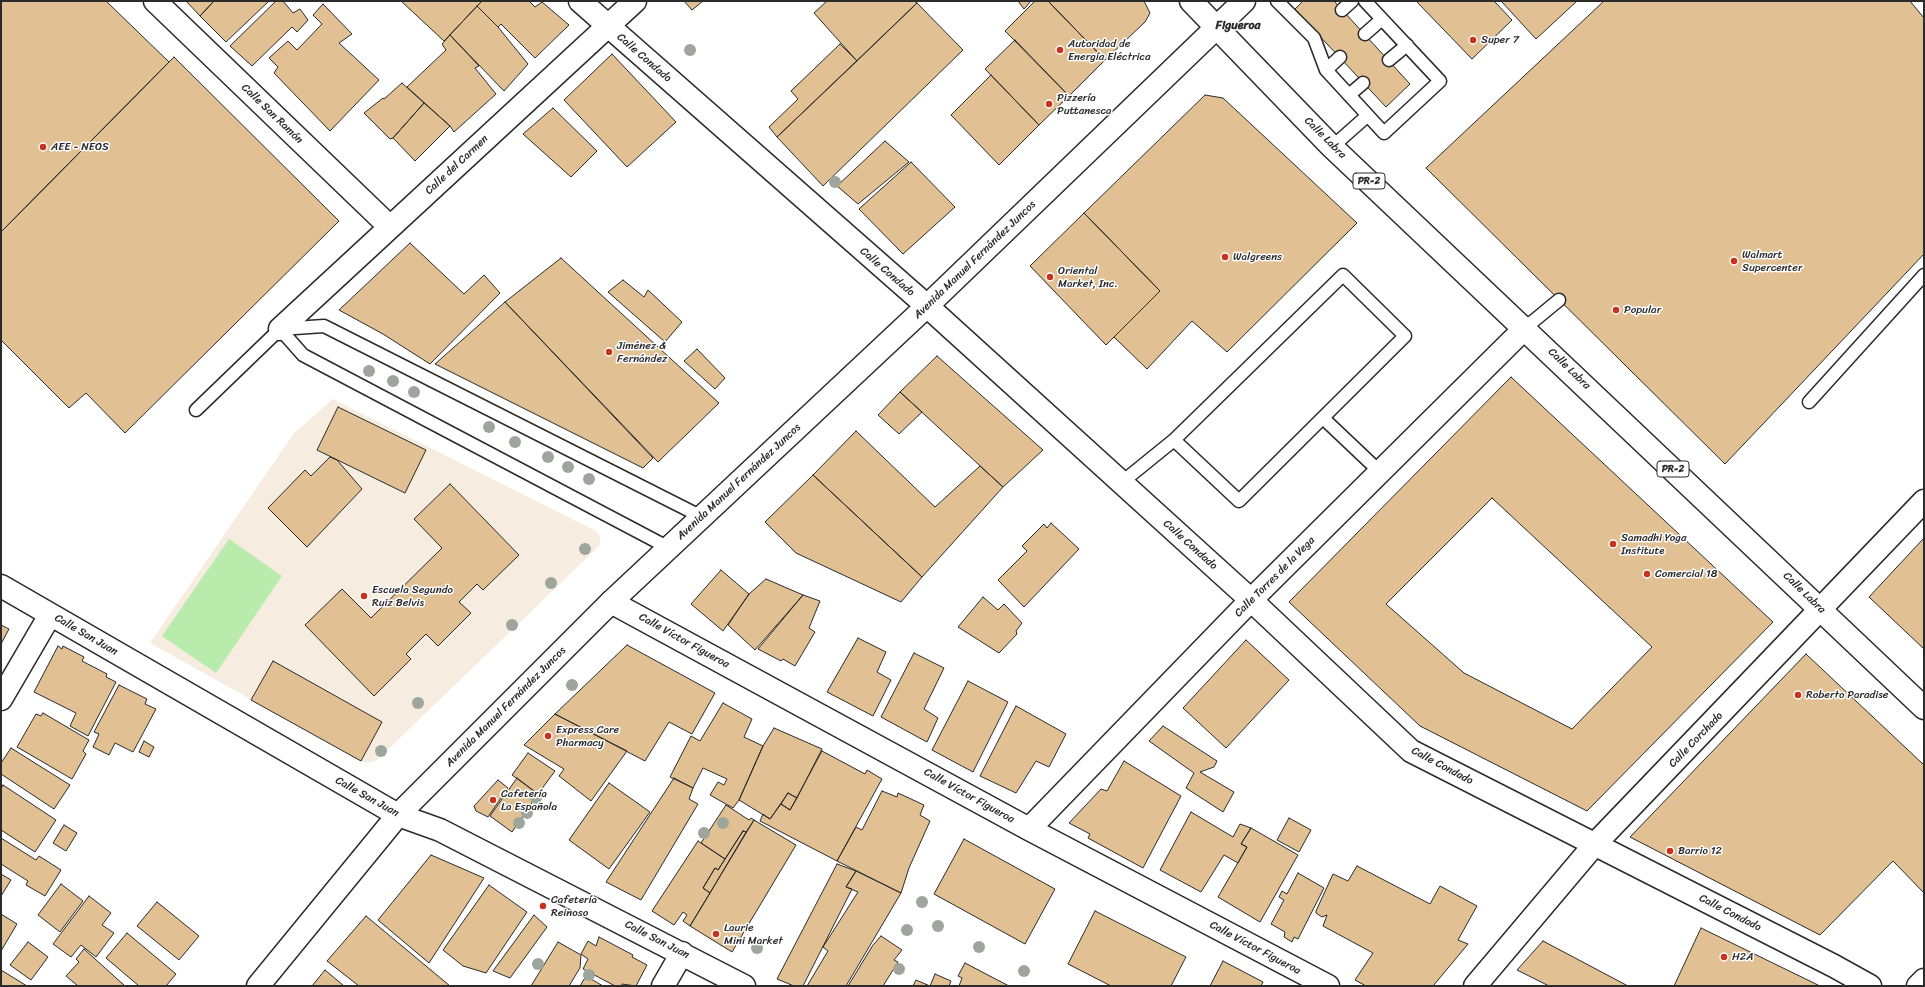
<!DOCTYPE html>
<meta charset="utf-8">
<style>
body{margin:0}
#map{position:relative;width:1925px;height:987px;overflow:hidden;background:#fff;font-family:Sriracha,sans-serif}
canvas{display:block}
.frame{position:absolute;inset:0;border:2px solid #2b2b2b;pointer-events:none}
</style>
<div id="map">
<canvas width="1925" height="987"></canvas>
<div class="frame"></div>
</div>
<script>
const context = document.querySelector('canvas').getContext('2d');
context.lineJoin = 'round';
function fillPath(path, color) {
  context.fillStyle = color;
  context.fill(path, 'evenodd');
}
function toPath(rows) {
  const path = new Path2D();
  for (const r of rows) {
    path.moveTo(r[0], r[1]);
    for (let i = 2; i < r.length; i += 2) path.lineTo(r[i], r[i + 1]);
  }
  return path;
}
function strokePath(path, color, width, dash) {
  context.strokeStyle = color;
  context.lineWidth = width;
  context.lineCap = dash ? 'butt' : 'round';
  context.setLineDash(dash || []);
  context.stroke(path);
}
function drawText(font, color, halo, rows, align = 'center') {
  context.font = font + ' Sriracha,sans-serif';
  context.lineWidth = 3;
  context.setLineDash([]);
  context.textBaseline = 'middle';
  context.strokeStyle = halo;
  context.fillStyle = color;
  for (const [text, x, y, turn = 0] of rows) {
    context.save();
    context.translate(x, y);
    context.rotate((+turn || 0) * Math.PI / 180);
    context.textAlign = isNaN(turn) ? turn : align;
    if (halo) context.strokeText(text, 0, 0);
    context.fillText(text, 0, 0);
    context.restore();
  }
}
const built = toPath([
 [333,399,596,531,600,537,600,544,595,550,376,761,368,763,361,761,150,643,294,433]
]);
const green = toPath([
 [229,539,282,576,216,673,162,636]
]);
const building = toPath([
 [1,1,106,1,169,62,1,232,1,1],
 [186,1,214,1,200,16,186,1],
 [214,1,269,1,226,42,200,16,214,1],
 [276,1,283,1,293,13,300,9,308,20,297,32,292,27,252,66,230,46,276,1],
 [401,1,482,1,444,41,401,1],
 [482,1,529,1,535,7,542,2,569,25,535,58,501,24,498,27,477,6,482,1],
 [684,1,703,1,692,10,684,1],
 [827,1,914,1,917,3,857,61,814,13,827,1],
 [1018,1,1031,1,1024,9,1018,1],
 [1035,1,1048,1,1105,60,1069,96,1005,31,1035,1],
 [1048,1,1144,1,1150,13,1145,22,1105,60,1048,1],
 [1303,1,1334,1,1410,84,1386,107,1299,14,1295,9,1303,1],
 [1416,1,1494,1,1512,20,1472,59,1416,1],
 [1501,1,1577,1,1536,39,1501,1],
 [1604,1,1910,1,1924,18,1924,254,1725,464,1426,168,1604,1],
 [917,3,963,50,823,186,777,137,917,3],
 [323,4,352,34,339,43,379,80,330,131,274,73,278,67,269,58,288,41,297,50,322,24,313,15,323,4],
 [477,6,498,27,528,64,504,91,450,35,477,6],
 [450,35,479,66,475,68,496,94,454,132,450,126,407,87,446,50,442,44,450,35],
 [1015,40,1069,96,1039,125,985,69,1015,40],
 [840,44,857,61,777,137,769,127,798,99,791,91,840,44],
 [612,54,676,122,627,167,564,100,612,54],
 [174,57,339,221,125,433,86,393,69,408,1,340,1,232,174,57],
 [991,75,1039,125,999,165,951,115,991,75],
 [402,83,424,103,393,138,390,139,364,113,383,98,384,99,402,83],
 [1205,95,1223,98,1357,223,1227,352,1192,321,1147,369,1114,337,1160,291,1084,213,1205,95],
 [424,103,450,126,415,161,393,138,424,103],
 [553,108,597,151,571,177,523,134,553,108],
 [885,141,909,162,858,204,837,186,885,141],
 [911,162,955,207,903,254,859,209,911,162],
 [1084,213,1160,291,1106,345,1030,266,1084,213],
 [410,243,464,294,484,275,500,293,430,364,383,334,339,310,410,243],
 [561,258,719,403,658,462,505,302,561,258],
 [623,280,644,297,648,290,682,322,665,342,608,292,623,280],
 [505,302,653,458,643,468,435,364,505,302],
 [697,349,725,378,715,389,684,361,697,349],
 [937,356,1043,450,1003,487,900,392,937,356],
 [1511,377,1773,622,1587,811,1420,726,1289,602,1511,377],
 [1492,498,1652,647,1572,729,1464,673,1386,604,1492,498],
 [900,392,922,412,899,434,878,415,900,392],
 [338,407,426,450,405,493,317,450,338,407],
 [856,431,935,507,980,466,1003,487,922,577,813,475,856,431],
 [330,457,337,460,362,489,307,547,268,508,305,470,311,476,330,457],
 [813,475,922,577,901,602,796,553,765,522,813,475],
 [450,484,519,555,483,590,477,584,459,602,471,613,438,646,426,634,406,654,411,659,374,696,305,625,342,589,371,618,442,548,414,519,450,484],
 [1051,523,1079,549,1024,607,998,580,1027,551,1022,546,1044,524,1047,528,1051,523],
 [1924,538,1924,649,1869,597,1924,538],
 [721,570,749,594,723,631,691,604,721,570],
 [766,579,803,595,755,650,728,625,749,594,766,579],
 [803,595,820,601,809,628,815,632,795,666,783,659,781,661,758,649,803,595],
 [983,597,998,610,1004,604,1022,623,1016,631,1017,634,999,653,958,627,983,597],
 [1,625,9,629,1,644,1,625],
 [858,638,886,652,877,672,891,680,873,716,827,692,858,638],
 [1246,640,1289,680,1226,748,1183,708,1246,640],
 [627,645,715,693,692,734,669,722,645,761,555,714,627,645],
 [58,646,62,649,63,646,84,657,82,661,107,674,106,677,116,682,88,736,70,726,76,713,34,692,58,646],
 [914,653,944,668,924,709,938,718,927,742,881,717,914,653],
 [1806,654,1924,765,1924,893,1893,861,1820,935,1630,837,1806,654],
 [273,661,382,722,361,761,251,700,273,661],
 [968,681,1008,702,973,772,932,750,968,681],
 [119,685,147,699,145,704,156,709,133,752,115,743,109,755,93,747,99,734,94,732,119,685],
 [723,703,752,719,744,737,763,746,739,800,733,808,710,795,718,782,724,785,727,779,703,768,693,788,670,777,691,736,700,741,723,703],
 [1016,706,1066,734,1049,767,1036,761,1016,793,980,776,1016,706],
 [43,713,89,740,83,751,86,754,72,779,17,747,36,714,41,716,43,713],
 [555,714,627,751,591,801,559,776,564,769,524,745,555,714],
 [1163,726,1217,761,1214,767,1200,772,1234,792,1223,812,1186,788,1194,773,1149,741,1163,726],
 [774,728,822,749,797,798,788,793,770,819,739,800,763,746,774,728],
 [144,741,154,747,149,757,139,752,144,741],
 [11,748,70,785,54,809,1,774,1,763,11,748],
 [822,751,865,774,867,770,882,779,837,861,760,821,763,814,770,819,781,804,790,810,822,751],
 [528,753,555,771,538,794,512,775,528,753],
 [1124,761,1181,796,1143,868,1088,838,1090,834,1069,823,1101,789,1107,791,1124,761],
 [517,778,538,794,512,832,490,816,517,778],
 [674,778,693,788,689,799,698,804,641,900,606,882,674,778],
 [498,780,508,788,488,817,476,811,474,806,498,780],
 [609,783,650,812,609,869,569,840,609,783],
 [3,785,56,820,35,852,1,830,1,789,3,785],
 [882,791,897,797,898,793,924,805,920,815,930,821,909,868,901,893,837,861,856,827,862,830,882,791],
 [788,793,797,798,790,810,781,804,788,793],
 [726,805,749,820,751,818,754,820,746,832,743,831,725,859,701,843,726,805],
 [1191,812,1233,837,1240,824,1251,828,1241,844,1247,847,1238,863,1224,855,1201,892,1160,870,1191,812],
 [1289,818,1311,830,1299,852,1277,840,1289,818],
 [754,820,796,845,732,952,690,926,754,820],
 [64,825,77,833,66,851,53,843,64,825],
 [1251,828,1298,855,1260,922,1218,897,1247,847,1241,844,1251,828],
 [743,831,746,832,710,893,703,888,715,868,718,870,743,831],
 [1,838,36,860,39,856,61,870,45,896,26,885,28,881,1,864,1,838],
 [964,839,1055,889,1025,944,934,894,964,839],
 [698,841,725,859,718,870,715,868,703,888,710,893,690,926,683,921,687,915,683,912,674,925,652,911,698,841],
 [431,855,484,878,429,963,378,920,431,855],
 [837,864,856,871,846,887,852,889,803,986,794,986,777,979,837,864],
 [1357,866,1430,904,1440,886,1477,906,1458,940,1468,944,1433,986,1366,986,1355,980,1373,953,1323,926,1327,915,1322,917,1316,913,1316,911,1333,874,1348,881,1357,866],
 [856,871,901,893,846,986,807,986,828,951,823,947,858,892,846,887,856,871],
 [1298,873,1324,888,1298,939,1294,937,1292,942,1284,937,1285,932,1271,924,1284,900,1279,897,1282,891,1287,894,1298,873],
 [1,874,11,880,1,896,1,874],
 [61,884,83,901,60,932,38,915,61,884],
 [489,885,527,912,486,973,463,966,443,950,489,885],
 [89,896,111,913,102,925,114,933,96,957,81,945,71,957,53,944,89,896],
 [157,902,199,936,179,960,137,926,157,902],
 [1095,911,1186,957,1171,986,1111,986,1068,964,1095,911],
 [1,914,17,924,1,951,1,914],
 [534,915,547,927,510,978,493,971,534,915],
 [366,916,450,986,359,986,327,961,366,916],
 [1701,928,1820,986,1674,986,1701,928],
 [127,933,176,974,166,986,139,986,106,958,127,933],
 [881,936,902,950,894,960,898,962,883,986,848,986,873,945,881,936],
 [599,937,633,955,632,957,647,965,636,986,622,984,622,986,615,986,583,969,588,959,581,954,588,941,596,946,599,937],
 [1543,941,1628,986,1549,986,1517,970,1543,941],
 [28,942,48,957,31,980,10,965,28,942],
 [558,942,581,955,580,968,569,986,531,986,558,942],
 [84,949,125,986,78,986,66,976,79,962,76,959,84,949],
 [1223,961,1263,982,1261,986,1210,986,1223,961],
 [965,963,1009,986,959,986,962,978,958,976,965,963],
 [1,970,27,986,1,986,1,970],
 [325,970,344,986,312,986,325,970],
 [935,974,951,981,949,986,913,986,916,980,930,986,935,974],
 [586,976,603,986,580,986,586,976]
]);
const service = toPath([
 [1277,1,1314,38,1326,70,1384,133,1440,81,1365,1],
 [1342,10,1352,1],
 [1365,34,1382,19],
 [1389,60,1407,45],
 [1326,70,1340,57],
 [1349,95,1363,83],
 [1332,147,1367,116],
 [1525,328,1559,300],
 [280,329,303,355,669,548],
 [1809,402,1924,275],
 [196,410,280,329,324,326,702,517],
 [1323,418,1380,472],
 [1121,483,1174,440,1239,501,1405,336,1343,275,1174,440]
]);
const minor = toPath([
 [155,1,390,227],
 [580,1,927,306,1251,600,1411,751,1834,966,1870,986],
 [280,329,635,1],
 [1,586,398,815,440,830,744,986],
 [611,602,1029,829,1328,986],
 [1,699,50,615],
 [1029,829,1251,600,1525,328],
 [663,986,682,953],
 [1475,986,1595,844,1924,501]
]);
const tertiary = toPath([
 [1918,986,1924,980]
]);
const secondary = toPath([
 [258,986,398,815,611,602,927,306,1244,1]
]);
const primary = toPath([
 [1191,1,1332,147,1924,708]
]);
const trees = [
 [690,50],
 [835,182],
 [369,371],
 [393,381],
 [414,392],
 [489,427],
 [515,442],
 [548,457],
 [568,467],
 [589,479],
 [585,549],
 [551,583],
 [512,625],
 [572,685],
 [418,703],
 [381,751],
 [536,798],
 [527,813],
 [519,823],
 [723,823],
 [704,833],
 [922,902],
 [938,926],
 [907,930],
 [979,947],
 [757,948],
 [538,964],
 [899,969],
 [1024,971],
 [589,975]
];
const markers = [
 [1473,40,4,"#c8321e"],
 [1060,50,4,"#c8321e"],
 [1049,104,4,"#c8321e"],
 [43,147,4,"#c8321e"],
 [1225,257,4,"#c8321e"],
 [1734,261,4,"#c8321e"],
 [1050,277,4,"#c8321e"],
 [1616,310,4,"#c8321e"],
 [609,352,4,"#c8321e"],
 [1613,544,4,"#c8321e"],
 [1647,574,4,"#c8321e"],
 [364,596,4,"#c8321e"],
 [1798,695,4,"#c8321e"],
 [548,736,4,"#c8321e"],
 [493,800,4,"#c8321e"],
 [1670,851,4,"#c8321e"],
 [543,906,4,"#c8321e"],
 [716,934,4,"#c8321e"],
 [1724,957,4,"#c8321e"]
];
const shields = [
 [1369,181,32],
 [1673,469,32]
];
const shieldNames = [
 ["PR-2",1369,181],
 ["PR-2",1673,469]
];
const poiNames = [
 ["Super 7",1481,40],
 ["Autoridad de",1068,44],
 ["Energía Eléctrica",1068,57],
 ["Pizzería",1057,98],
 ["Puttanesca",1057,111],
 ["AEE - NEOS",51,147],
 ["Walmart",1742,255],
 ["Supercenter",1742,268],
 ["Walgreens",1233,257],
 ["Oriental",1058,271],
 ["Market, Inc.",1058,284],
 ["Popular",1624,310],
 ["Jiménez &",617,346],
 ["Fernández",617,359],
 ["Samadhi Yoga",1621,538],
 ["Institute",1621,551],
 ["Comercial 18",1655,574],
 ["Escuela Segundo",372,590],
 ["Ruiz Belvis",372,603],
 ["Roberto Paradise",1806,695],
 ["Express Care",556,730],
 ["Pharmacy",556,743],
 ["Cafetería",501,794],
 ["La Española",501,807],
 ["Barrio 12",1678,851],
 ["Cafetería",551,900],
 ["Reinoso",551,913],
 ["Laurie",724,928],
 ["Mini Market",724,941],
 ["H2A",1732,957]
];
const streetNames = [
 ["Calle Condado",644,58,41],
 ["Calle San Ramón",272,114,44],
 ["Calle Labra",1325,138,45],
 ["Calle del Carmen",457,165,-43],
 ["Avenida Manuel Fernández Juncos",975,260,-44],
 ["Calle Condado",887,272,41],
 ["Calle Labra",1569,369,44],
 ["Avenida Manuel Fernández Juncos",739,482,-43],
 ["Calle Condado",1190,545,42],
 ["Calle Torres de la Vega",1275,577,-45],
 ["Calle Labra",1804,593,44],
 ["Calle San Juan",86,635,30],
 ["Calle Víctor Figueroa",684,641,29],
 ["Avenida Manuel Fernández Juncos",506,707,-45],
 ["Calle Corchado",1696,740,-46],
 ["Calle Condado",1442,766,28],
 ["Calle Víctor Figueroa",969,796,29],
 ["Calle San Juan",367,797,29],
 ["Calle Condado",1730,913,27],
 ["Calle San Juan",657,940,27],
 ["Calle Víctor Figueroa",1255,948,28]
];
const neighbourhoodNames = [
 ["Figueroa",1238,26]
];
fillPath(built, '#f6ecdf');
fillPath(green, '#b8ebac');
fillPath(building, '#e1c093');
strokePath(building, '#2b2b2b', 1);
strokePath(service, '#2b2b2b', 15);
strokePath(minor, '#2b2b2b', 25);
strokePath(tertiary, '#2b2b2b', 25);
strokePath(secondary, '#2b2b2b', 25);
strokePath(primary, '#2b2b2b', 25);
strokePath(service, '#fff', 12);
strokePath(minor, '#fff', 22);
strokePath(tertiary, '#fff', 22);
strokePath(secondary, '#fff', 22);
strokePath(primary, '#fff', 22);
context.fillStyle = '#9ea59c';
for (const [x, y] of trees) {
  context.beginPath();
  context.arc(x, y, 6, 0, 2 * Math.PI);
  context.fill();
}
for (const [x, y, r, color] of markers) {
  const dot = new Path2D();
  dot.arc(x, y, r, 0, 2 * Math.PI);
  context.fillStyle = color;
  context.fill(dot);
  strokePath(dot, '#fff', 1.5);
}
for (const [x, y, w] of shields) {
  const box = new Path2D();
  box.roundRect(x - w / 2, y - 8, w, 16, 3);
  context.fillStyle = '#fff';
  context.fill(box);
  strokePath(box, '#2b2b2b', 1);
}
drawText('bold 10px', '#2b2b2b', null, shieldNames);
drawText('11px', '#2b2b2b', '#fff', poiNames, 'left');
drawText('11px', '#2b2b2b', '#fff', streetNames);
drawText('bold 12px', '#2b2b2b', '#fff', neighbourhoodNames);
</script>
